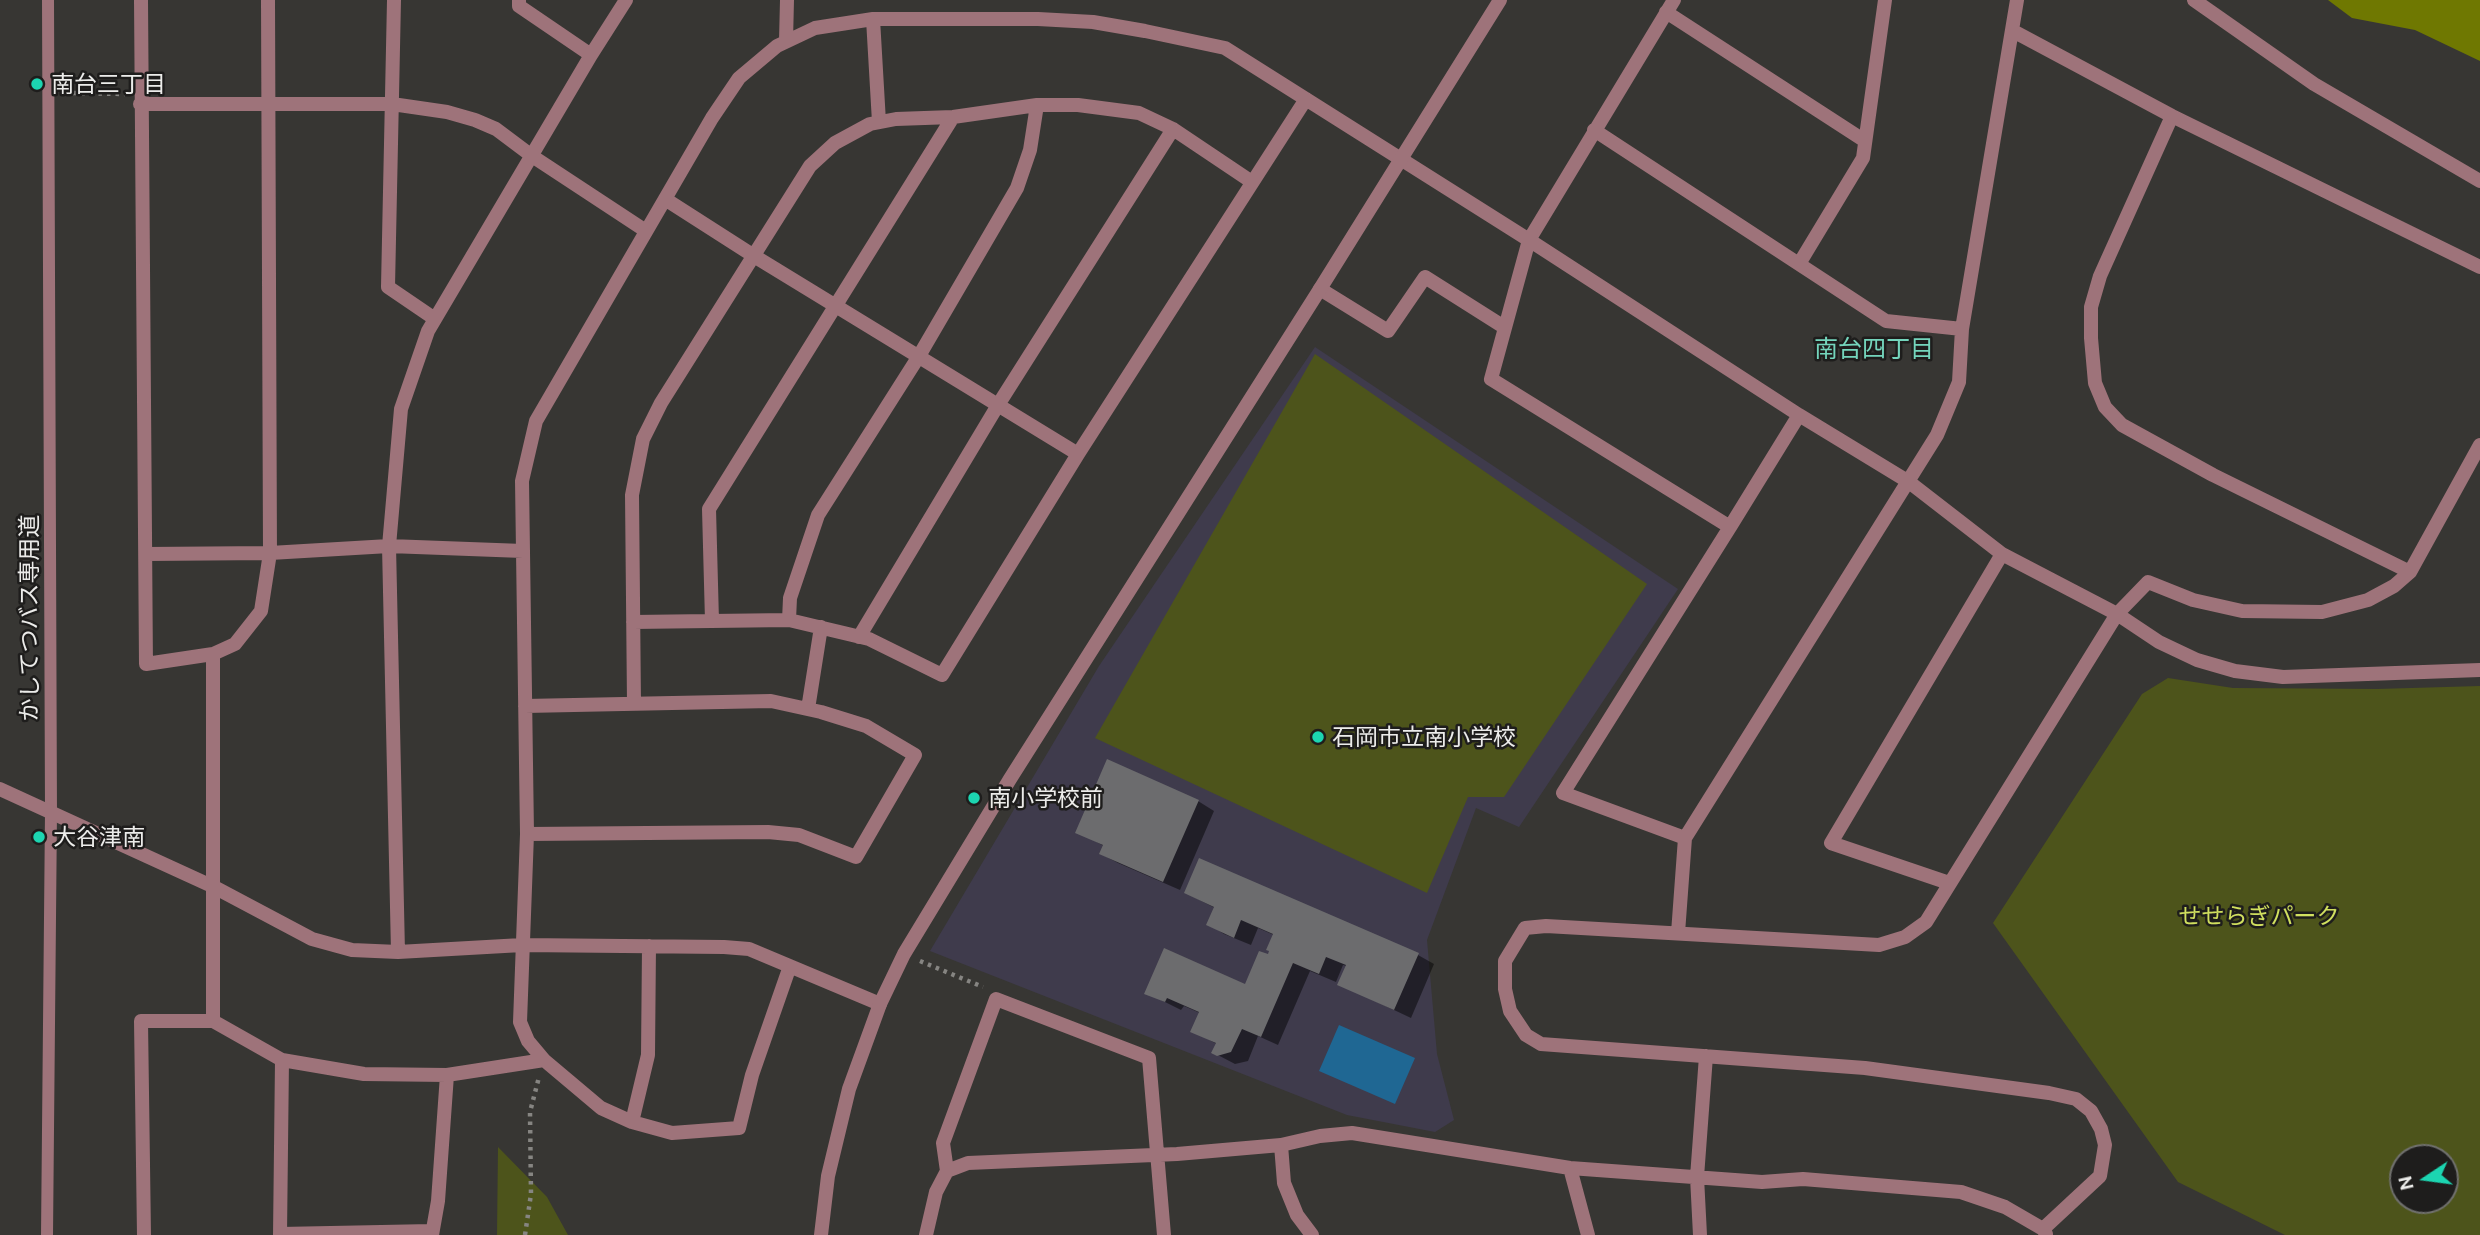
<!DOCTYPE html>
<meta charset="utf-8">
<style>
body{margin:0}
#map{position:relative;width:2480px;height:1235px;overflow:hidden;background:#373633;font-family:Ubuntu,sans-serif}
canvas{display:block}
.north{position:absolute;left:2389px;top:1144px;width:70px;height:70px;box-sizing:border-box;background:#1e1d1c;border:2px solid #70706e;border-radius:50%;rotate:257deg;font-size:19px;font-weight:700;line-height:28px;text-align:center;color:#ececea}
.north::after{content:'';display:block;margin:auto;width:24px;height:32px;background:#1cd5b1;clip-path:polygon(50% 0,100% 100%,50% 72%,0 100%)}
</style>
<div id="map">
<canvas width="2480" height="1235"></canvas>
<div class="north">N</div>
</div>
<script>
const context = document.querySelector('canvas').getContext('2d');
context.lineJoin = 'round';
function fillPath(path, color) {
  context.fillStyle = color;
  context.fill(path, 'evenodd');
}
function toPath(rows) {
  const path = new Path2D();
  for (const r of rows) {
    path.moveTo(r[0], r[1]);
    for (let i = 2; i < r.length; i += 2) path.lineTo(r[i], r[i + 1]);
  }
  return path;
}
function strokePath(path, color, width, dash) {
  context.strokeStyle = color;
  context.lineWidth = width;
  context.lineCap = dash ? 'butt' : 'round';
  context.setLineDash(dash || []);
  context.stroke(path);
}
function drawText(font, color, halo, rows, align = 'center') {
  context.font = font + ' Ubuntu,"Noto Sans JP",sans-serif';
  context.lineWidth = 5;
  context.setLineDash([]);
  context.textBaseline = 'middle';
  context.strokeStyle = halo;
  context.fillStyle = color;
  for (const [text, x, y, turn = 0] of rows) {
    context.save();
    context.translate(x, y);
    context.rotate((+turn || 0) * Math.PI / 180);
    context.textAlign = isNaN(turn) ? turn : align;
    if (halo) context.strokeText(text, 0, 0);
    context.fillText(text, 0, 0);
    context.restore();
  }
}
const education = toPath([
 [1315,347,1678,589,1519,827,1476,808,1427,940,1437,1054,1454,1120,1435,1132,1347,1115,930,951,1099,666]
]);
const green = toPath([
 [1315,354,1647,584,1504,797,1468,797,1427,893,1095,738],
 [2168,678,2233,688,2377,689,2480,686,2480,1235,2285,1235,2178,1182,1993,923,2142,694],
 [2403,1158,2445,1158,2445,1200,2403,1200],
 [498,1147,547,1197,568,1235,497,1235]
]);
const forest = toPath([
 [2328,0,2480,0,2480,61,2415,30,2352,18]
]);
const water = toPath([
 [1339,1025,1415,1058,1395,1104,1319,1071]
]);
const shadow = toPath([
 [1198,801,1214,811,1180,890,1118,863,1101,854,1104,846,1078,832],
 [1186,893,1418,955,1434,964,1411,1018,1339,984,1347,966,1343,965,1336,982,1310,971,1278,1045,1258,1036,1248,1061,1235,1064,1214,1053,1217,1044,1192,1031,1200,1013,1184,1006,1181,1010,1147,993,1246,986,1269,956,1274,935,1258,928,1251,945,1224,934,1208,924,1215,908]
]);
const building = toPath([
 [1107,759,1199,800,1163,882,1099,854,1103,845,1075,833],
 [1199,858,1419,953,1394,1010,1337,985,1346,965,1326,957,1319,974,1293,963,1261,1037,1242,1029,1231,1052,1217,1056,1211,1053,1216,1043,1190,1032,1199,1012,1167,998,1165,1002,1144,994,1164,948,1245,984,1259,951,1268,954,1269,951,1266,950,1273,934,1241,920,1234,938,1206,925,1214,907,1184,893]
]);
const path = toPath([
 [73,93,125,94],
 [920,961,983,987],
 [525,1235,531,1194,530,1112,539,1077]
]);
const service = toPath([
 [47,1235,51,812,48,0]
]);
const minor = toPath([
 [141,0,146,664,213,654],
 [394,0,388,287,435,319],
 [519,0,519,6,591,55],
 [1674,0,1529,240,1491,379,1730,527,1563,793,1685,838],
 [2194,0,2314,84,2480,181],
 [1666,12,1865,141],
 [873,19,879,122],
 [2013,31,2172,116,2480,267],
 [786,41,787,0],
 [140,104,392,104,447,112,475,120,496,129,532,156,646,231],
 [2172,116,2100,276,2091,307,2091,338,2095,383,2105,407,2122,425,2213,475,2410,572],
 [1594,130,1886,321,1962,329],
 [665,199,754,256,1078,454],
 [1799,264,1863,158,1885,0],
 [1320,289,1388,331,1425,277,1504,327],
 [1730,527,1799,415],
 [146,554,270,553,389,546,523,551],
 [789,620,790,598,818,515,919,356,1017,188,1030,150,1037,105],
 [712,621,709,509,953,117],
 [633,622,789,620,869,639,942,675,1078,454,1306,99],
 [859,637,998,405,1173,129],
 [634,704,632,495,643,439,661,403,810,166,835,143,870,124,896,119,953,117,1037,105,1078,105,1139,113,1173,129,1252,182],
 [525,706,771,701,821,712,866,726,915,755,856,857,799,835,768,832,527,834],
 [808,709,821,627],
 [0,789,214,887,312,939,352,950,398,952,522,945,724,947,749,949,880,1004],
 [1949,883,1831,843,2002,554],
 [1678,933,1685,838,1937,435,1959,382,1962,329,2017,0],
 [398,952,389,546,401,409,428,331,591,55,626,0],
 [790,966,752,1075,739,1128,672,1133,632,1122,601,1108,544,1060,528,1041,520,1022,527,834,522,481,536,421,712,118,739,78,777,46,815,28,873,19,1038,19,1093,22,1145,31,1225,48,1529,240,1799,415,1909,482,2002,554,2117,614,2159,642,2197,660,2235,671,2283,677,2480,670],
 [213,1021,213,654,235,644,261,611,270,553,268,0],
 [632,1122,648,1055,649,946],
 [1281,1145,1284,1183,1297,1215,1312,1235],
 [1570,1168,1588,1235],
 [947,1171,968,1163,1177,1154,1281,1145,1320,1136,1352,1133,1570,1168,1762,1182,1803,1179,1961,1192,2005,1207,2043,1229,2046,1234],
 [2043,1229,2100,1176,2105,1145,2101,1129,2091,1111,2076,1099,2049,1093,1865,1068,1541,1044,1526,1035,1510,1011,1505,989,1505,961,1525,928,1546,926,1879,945,1905,937,1926,922,2117,614,2148,582,2193,600,2242,611,2322,612,2368,600,2394,586,2410,572,2480,445],
 [280,1234,432,1231],
 [144,1235,141,1021,213,1021,282,1060,364,1074,447,1075,544,1060],
 [280,1235,282,1060],
 [432,1235,438,1201,447,1075],
 [926,1235,936,1192,947,1171,943,1143,996,999,1149,1058,1164,1235],
 [1700,1235,1697,1177,1706,1056]
]);
const tertiary = toPath([
 [821,1235,828,1176,849,1089,880,1004,904,954,1010,779,1320,289,1500,0]
]);
const markers = [
 [37,84,7,"#1cd5b1"],
 [1318,737,7,"#1cd5b1"],
 [974,798,7,"#1cd5b1"],
 [39,837,7,"#1cd5b1"]
];
const poiNames = [
 ["南台三丁目",51,84],
 ["石岡市立南小学校",1332,737],
 ["南小学校前",988,798],
 ["大谷津南",53,837]
];
const streetNames = [
 ["かしてつバス専用道",29,618,-90]
];
const parkNames = [
 ["せせらぎパーク",2259,916]
];
const neighbourhoodNames = [
 ["南台四丁目",1874,349]
];
fillPath(education, '#3f3b4c');
fillPath(green, '#4d541b');
fillPath(forest, '#6f7801');
fillPath(water, '#1f6793');
fillPath(shadow, '#0007');
fillPath(building, '#6c6c6e');
strokePath(path, '#868582', 4.5, [3.5, 5]);
strokePath(service, '#9e737a', 12);
strokePath(minor, '#9e737a', 14);
strokePath(tertiary, '#9e737a', 14);
for (const [x, y, r, color] of markers) {
  const dot = new Path2D();
  dot.arc(x, y, r, 0, 2 * Math.PI);
  context.fillStyle = color;
  context.fill(dot);
  strokePath(dot, '#1e1d1c', 2.5);
}
drawText('23px', '#ececea', '#1e1d1c', poiNames, 'left');
drawText('23px', '#ececea', '#1e1d1c', streetNames);
drawText('23px', '#d1e05f', '#1e1d1c', parkNames);
drawText('24px', '#74d5bc', '#1e1d1c', neighbourhoodNames);
</script>
